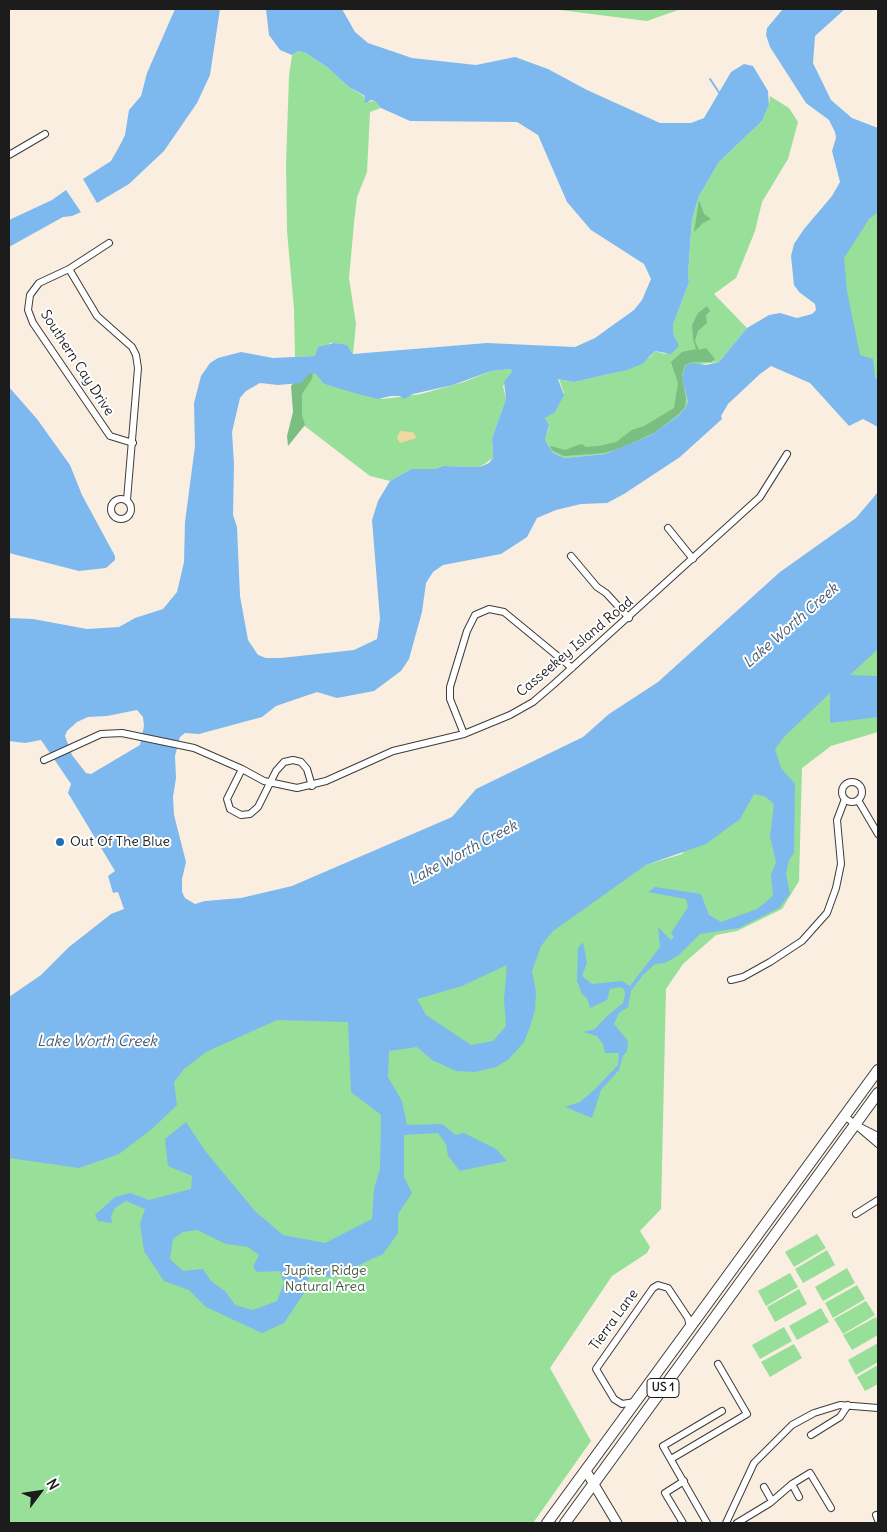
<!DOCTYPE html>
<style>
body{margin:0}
#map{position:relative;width:887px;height:1532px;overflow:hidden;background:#faeee0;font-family:Delius,sans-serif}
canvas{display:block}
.frame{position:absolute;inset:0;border:10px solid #1c1c1c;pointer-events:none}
.north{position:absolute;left:15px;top:1467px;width:50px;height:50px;-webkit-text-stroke:4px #fff;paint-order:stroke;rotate:59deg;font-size:14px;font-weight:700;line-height:20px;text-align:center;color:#1c1c1c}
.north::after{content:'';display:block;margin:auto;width:18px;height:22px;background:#1c1c1c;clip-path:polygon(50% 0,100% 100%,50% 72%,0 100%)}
</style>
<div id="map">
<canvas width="887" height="1532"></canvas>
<div class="frame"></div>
<div class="north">N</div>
</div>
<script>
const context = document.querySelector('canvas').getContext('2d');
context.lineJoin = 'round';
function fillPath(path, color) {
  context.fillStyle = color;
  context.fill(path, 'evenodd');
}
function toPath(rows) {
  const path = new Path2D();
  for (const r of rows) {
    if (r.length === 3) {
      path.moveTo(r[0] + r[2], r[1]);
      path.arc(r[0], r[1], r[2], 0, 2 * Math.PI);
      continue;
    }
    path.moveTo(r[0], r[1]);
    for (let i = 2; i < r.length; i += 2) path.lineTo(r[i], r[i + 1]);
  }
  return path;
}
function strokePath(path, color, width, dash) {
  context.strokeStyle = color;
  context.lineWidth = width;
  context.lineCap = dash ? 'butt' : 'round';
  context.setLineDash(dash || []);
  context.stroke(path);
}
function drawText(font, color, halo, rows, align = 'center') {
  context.font = font + ' Delius,sans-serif';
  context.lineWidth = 4;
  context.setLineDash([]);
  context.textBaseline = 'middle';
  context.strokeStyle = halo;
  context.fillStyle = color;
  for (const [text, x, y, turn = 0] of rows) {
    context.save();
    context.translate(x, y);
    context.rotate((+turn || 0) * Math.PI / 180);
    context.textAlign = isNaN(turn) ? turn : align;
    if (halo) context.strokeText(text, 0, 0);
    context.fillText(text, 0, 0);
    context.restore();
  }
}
const green = toPath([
 [552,9,681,9,647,21],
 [298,51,306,53,327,67,349,87,365,97,364,102,375,101,381,108,370,112,367,172,357,197,354,223,349,278,356,324,353,354,348,347,334,343,330,343,315,356,295,357,294,309,287,231,286,164,289,76,292,55],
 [770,96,789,108,798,122,788,159,762,202,755,231,736,278,714,294,747,328,719,362,701,364,682,378,688,402,685,408,679,415,651,435,605,454,565,458,553,453,545,440,549,426,545,418,556,409,564,393,559,379,574,382,618,372,650,357,655,351,665,354,677,342,673,333,673,325,689,282,688,274,692,219,699,196,719,162,762,121,769,105],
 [878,201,878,382,850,344,840,249],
 [511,369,513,371,503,386,506,399,492,438,493,458,480,467,443,466,434,469,411,469,390,481,370,476,302,424,297,399,310,373,317,374,324,384,383,399,421,394,464,382,491,371],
 [878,640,878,732,831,746,802,768,799,881,782,909,737,931,716,935,683,964,666,989,661,1209,640,1231,650,1247,647,1253,612,1276,550,1368,591,1441,533,1523,9,1523,9,1126,646,865,682,854,779,735],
 [817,1234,826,1248,794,1267,785,1252],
 [827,1250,835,1265,803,1283,795,1269],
 [847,1268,855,1283,823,1301,815,1287],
 [790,1273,798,1287,766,1306,758,1291],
 [857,1285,865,1299,833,1318,825,1303],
 [799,1289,807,1304,775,1322,767,1307],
 [866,1301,875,1315,843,1334,834,1319],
 [821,1308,829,1322,797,1340,789,1326],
 [876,1317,878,1322,878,1335,852,1350,843,1335],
 [784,1327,792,1341,760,1359,752,1345],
 [878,1343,878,1362,856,1375,848,1360],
 [794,1344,802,1358,770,1377,761,1362],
 [878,1365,878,1384,865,1391,857,1377]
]);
const forest = toPath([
 [699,200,704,214,711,219,703,223,694,232],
 [707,306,710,311,706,315,707,323,698,331,695,341,699,350,706,348,715,359,711,362,693,362,685,365,682,375,686,399,685,407,679,414,654,433,621,448,604,453,564,456,553,451,550,447,551,446,565,450,578,445,582,444,586,447,599,446,616,442,632,430,644,426,674,408,678,383,671,362,682,352,696,349,693,339,692,325,698,313],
 [313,372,312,379,302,394,302,415,305,425,288,446,287,436,293,412,291,386,297,377]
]);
const sand = toPath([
 [400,431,413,432,417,438,400,443,397,438]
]);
const water = toPath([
 [175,9,220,9,210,75,197,103,164,151,129,184,97,203,83,179,111,161,119,147,125,135,129,110,141,96,147,73],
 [266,9,342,9,355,32,368,43,412,58,476,65,515,57,548,69,587,90,660,123,691,123,704,118,731,72,744,64,753,66,768,91,769,105,762,121,719,162,699,196,692,219,688,274,689,282,673,325,673,333,679,346,671,354,655,351,642,364,627,370,574,382,558,379,564,395,555,412,545,418,549,425,545,440,553,453,565,458,605,454,651,435,679,415,685,408,688,402,682,378,686,365,693,363,706,365,719,362,747,328,769,315,780,313,797,318,812,314,816,310,815,304,799,292,794,285,791,256,794,244,804,229,832,196,840,182,832,151,836,138,835,132,829,120,806,103,770,47,766,35,767,28,783,9,845,9,815,36,813,63,831,100,852,118,878,128,878,212,869,219,844,258,847,291,860,355,873,359,875,378,878,380,878,427,863,419,849,426,810,383,771,366,760,374,728,404,721,416,722,419,680,457,624,494,607,503,581,504,556,510,537,518,527,537,501,554,443,565,433,572,426,583,422,612,409,659,401,671,374,691,337,698,317,692,276,706,262,717,199,734,185,733,180,737,175,756,176,778,173,797,174,815,186,862,182,879,182,892,185,898,195,904,205,901,241,898,292,886,452,817,476,789,583,737,609,714,658,682,780,572,856,518,878,492,878,649,850,675,877,676,878,673,878,717,830,723,830,693,785,736,775,749,781,768,795,784,794,853,789,860,786,874,790,894,779,908,739,928,700,934,679,955,665,963,655,964,643,975,631,991,628,1007,619,1013,614,1024,628,1041,627,1051,623,1056,619,1070,601,1090,592,1118,565,1107,580,1102,594,1090,618,1065,619,1053,605,1053,603,1044,597,1036,583,1032,595,1029,607,1016,623,1003,625,995,624,989,620,987,610,989,607,1000,590,1008,587,998,582,994,577,981,578,948,583,942,587,963,582,976,592,984,622,981,630,986,660,947,658,927,671,940,674,937,671,933,688,907,686,899,648,892,655,887,701,894,709,915,721,922,757,909,773,896,771,875,776,862,770,837,774,804,766,797,754,794,740,819,706,844,646,865,553,931,541,946,532,971,536,992,535,1010,530,1027,524,1042,509,1059,496,1067,475,1072,456,1071,432,1060,417,1047,389,1051,388,1077,402,1101,407,1125,442,1124,456,1135,464,1133,496,1149,507,1161,460,1171,448,1156,446,1144,438,1133,404,1135,404,1177,412,1193,398,1214,398,1233,383,1254,333,1277,309,1275,306,1290,284,1323,262,1333,206,1307,189,1290,164,1281,144,1251,140,1224,145,1209,126,1201,115,1208,111,1216,112,1223,98,1221,95,1215,115,1197,130,1193,149,1200,191,1189,192,1176,168,1166,165,1139,186,1122,206,1152,255,1211,283,1235,325,1243,372,1219,374,1189,380,1169,381,1115,351,1092,348,1022,277,1020,206,1052,184,1069,174,1082,177,1105,153,1128,119,1154,79,1168,9,1158,9,997,41,975,69,947,111,914,124,909,118,892,113,893,108,876,115,871,68,793,71,784,41,740,25,743,9,741,9,618,33,619,87,629,119,627,135,618,163,609,177,592,184,562,185,522,195,446,194,403,201,376,210,363,218,358,241,352,273,358,315,356,318,347,334,343,347,345,353,354,487,343,575,347,595,338,634,310,642,300,651,279,644,264,591,230,567,202,538,135,517,122,410,121,381,108,375,101,371,100,366,103,364,102,365,96,349,87,327,67,306,53,298,51,292,55,280,50,269,35],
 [511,369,512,372,504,382,506,399,492,438,493,458,489,463,480,467,443,466,434,469,411,469,390,481,378,501,372,520,380,619,377,639,354,650,281,658,266,658,258,655,248,640,240,596,237,527,233,515,234,464,232,432,240,398,246,391,260,383,278,385,301,383,310,373,316,374,324,384,358,394,378,399,391,396,400,396,404,399,413,394,453,385,491,371],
 [137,710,143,717,144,726,140,745,91,774,86,773,72,755,65,736,67,731,77,722,88,717,107,716],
 [507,965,504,999,506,1026,493,1041,471,1045,426,1015,417,999,462,986],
 [197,1230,226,1244,248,1247,259,1255,253,1267,257,1272,280,1271,284,1283,277,1301,253,1310,235,1305,226,1292,211,1281,203,1269,183,1271,170,1259,173,1239,183,1232],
 [66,190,81,212,72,216,63,217,9,247,9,220,52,200],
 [9,387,37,419,70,465,82,495,115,556,115,560,106,568,79,571,9,553]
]);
const stream = toPath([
 [710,79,720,94]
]);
const minor = toPath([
 [9,155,45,134],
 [109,243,69,269,39,283,30,295,28,310,33,323,110,436,133,443],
 [69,269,97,316,132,347,136,355,138,368,127,500],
 [121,509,10],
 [668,528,693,559],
 [571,556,597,587,606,593,629,618],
 [464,734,450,699,450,687,467,631,475,615,489,609,504,612,572,668],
 [44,760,101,734,122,733,194,748,242,769,264,781,297,788,326,781,393,751,464,734,510,715,533,702,554,684,760,497,787,454],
 [242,769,227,799,230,809,241,815,250,814,258,807,276,771,284,762,293,760,301,762,307,769,312,786],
 [852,792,10],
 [858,800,878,834],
 [731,980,743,977,770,962,802,941,827,913,836,888,841,864,837,820,845,799],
 [845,1116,878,1144],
 [860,1127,878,1136],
 [856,1214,878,1200],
 [635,1402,622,1404,614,1399,596,1369,653,1288,658,1285,668,1288,688,1318,690,1327],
 [811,1435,840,1417,848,1405],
 [671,1459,747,1414,718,1364],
 [792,1484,799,1497],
 [764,1487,772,1501],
 [876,1515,878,1520],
 [683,1523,665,1493,684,1481],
 [707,1523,663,1446,722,1411],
 [726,1523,754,1463,792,1425,814,1413,840,1405,878,1408],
 [737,1523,770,1503,792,1484,810,1473,831,1508]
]);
const tertiary = toPath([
 [586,1471,617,1523]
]);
const primary = toPath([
 [547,1523,878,1070],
 [565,1523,878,1093]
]);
const markers = [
 [60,842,5,"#1f6fb2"]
];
const shields = [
 [663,1388,32]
];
const shieldNames = [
 ["US 1",663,1388]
];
const streetNames = [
 ["Southern Cay Drive",77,363,57],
 ["Casseekey Island Road",575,647,-40],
 ["Tierra Lane",614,1320,-54]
];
const poiNames = [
 ["Out Of The Blue",70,842]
];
const parkNames = [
 ["Jupiter Ridge",325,1271],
 ["Natural Area",325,1287]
];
const waterNames = [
 ["Lake Worth Creek",791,626,-41],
 ["Lake Worth Creek",463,853,-28],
 ["Lake Worth Creek",97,1042]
];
fillPath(green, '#98df99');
fillPath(forest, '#7abe81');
fillPath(sand, '#eeda9e');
fillPath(water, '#7db9ef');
strokePath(stream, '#7db9ef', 2);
strokePath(minor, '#3d3c39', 8);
strokePath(tertiary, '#3d3c39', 11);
strokePath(primary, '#3d3c39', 12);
strokePath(minor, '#fff', 6);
strokePath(tertiary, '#fff', 9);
strokePath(primary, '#fff', 10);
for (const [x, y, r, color] of markers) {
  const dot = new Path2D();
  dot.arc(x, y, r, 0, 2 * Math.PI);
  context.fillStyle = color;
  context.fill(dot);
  strokePath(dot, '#fff', 2);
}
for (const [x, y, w] of shields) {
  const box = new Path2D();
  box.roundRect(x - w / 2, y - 9.5, w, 19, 4);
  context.fillStyle = '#fff';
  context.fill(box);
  strokePath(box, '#1c1c1c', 1);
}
drawText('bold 12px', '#1c1c1c', null, shieldNames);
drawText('14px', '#1c1c1c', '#fff', streetNames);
drawText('14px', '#1c1c1c', '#fff', poiNames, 'left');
drawText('14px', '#476048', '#fff', parkNames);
drawText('italic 15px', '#435b70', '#fff', waterNames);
</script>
